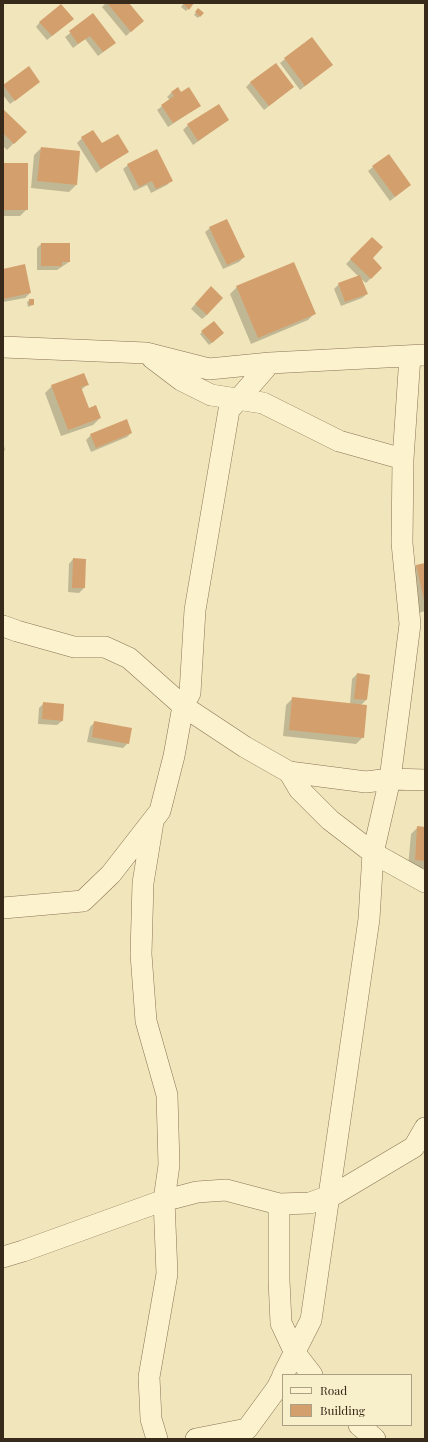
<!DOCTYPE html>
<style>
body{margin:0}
#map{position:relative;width:428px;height:1442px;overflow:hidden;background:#f1e5bb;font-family:"Playfair Display",serif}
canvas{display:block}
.frame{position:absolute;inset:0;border:4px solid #372a1a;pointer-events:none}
.legend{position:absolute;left:282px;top:1374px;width:130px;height:52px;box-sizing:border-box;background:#f8efcb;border:1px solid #aba084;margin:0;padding:5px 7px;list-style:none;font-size:12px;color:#372a1a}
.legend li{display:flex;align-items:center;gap:8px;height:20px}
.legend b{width:20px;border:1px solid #aba084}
</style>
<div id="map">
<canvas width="428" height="1442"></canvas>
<div class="frame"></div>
<ul class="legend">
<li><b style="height:5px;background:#fcf2ce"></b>Road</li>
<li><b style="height:11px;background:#d3a06d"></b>Building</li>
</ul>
</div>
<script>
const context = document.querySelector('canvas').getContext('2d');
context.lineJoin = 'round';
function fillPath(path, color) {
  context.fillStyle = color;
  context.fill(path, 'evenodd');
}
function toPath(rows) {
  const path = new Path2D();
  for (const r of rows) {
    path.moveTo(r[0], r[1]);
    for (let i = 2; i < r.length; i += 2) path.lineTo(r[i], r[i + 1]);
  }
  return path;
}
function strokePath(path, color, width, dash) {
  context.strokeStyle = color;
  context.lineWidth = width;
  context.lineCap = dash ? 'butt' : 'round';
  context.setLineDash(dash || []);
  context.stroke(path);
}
const shadow = toPath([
 [106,3,128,3,138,25,126,36,102,7],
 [184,3,193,3,186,11,181,7],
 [198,10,202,13,198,18,194,15],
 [93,15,110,47,98,56,85,39,73,48,65,37],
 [40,22,68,23,47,40,36,27],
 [311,38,327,69,300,90,280,63],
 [251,82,293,87,264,110,246,87],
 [4,86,34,86,10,104,3,95],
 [172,92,181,93,200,106,168,127,157,110,170,100,167,97],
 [3,110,25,132,7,150,3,146],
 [228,120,193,145,183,130,188,125],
 [82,138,127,151,96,173,77,143],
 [41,148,76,185,69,192,31,188,34,155],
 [3,164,27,209,20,216,3,216],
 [128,165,171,181,167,185,151,193,147,185,134,191,123,169],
 [373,167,410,185,390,201,368,171],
 [210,228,244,257,239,262,223,269,205,232],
 [372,238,371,258,381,268,366,283,360,278,367,294,362,298,341,306,334,289,339,284,359,277,346,264],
 [41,244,69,262,57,270,37,270,37,248],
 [3,270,30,293,25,298,3,302],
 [237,287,315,313,308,320,251,344,230,294],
 [206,292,207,315,202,319,191,309],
 [30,300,33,305,28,307,27,302],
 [202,332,221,335,209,345,200,334],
 [87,385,81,390,88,409,100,418,93,425,61,436,45,393,52,386],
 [131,433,127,437,91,452,86,440,91,435],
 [3,442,5,450,3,452],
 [73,559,84,560,84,588,79,593,68,592,69,564],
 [425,564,425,611,419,613,410,573,416,566],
 [357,674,366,700,361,705,363,737,356,744,283,736,286,705,293,698,350,704,352,679],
 [44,703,62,721,57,725,38,724,39,708],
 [95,722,128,743,123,748,87,742,90,727],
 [418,827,425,828,425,868,408,867,411,834]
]);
const building = toPath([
 [107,3,129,3,144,21,131,32],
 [183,3,194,3,189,10],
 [61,4,74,19,52,36,39,22],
 [198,8,204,13,200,17,195,12],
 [93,13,116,43,103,52,90,36,78,44,69,31],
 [312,37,333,65,305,86,284,58],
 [276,63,294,87,269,106,250,82],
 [29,66,40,82,15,101,3,85],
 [178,87,181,92,189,87,201,106,173,123,161,105,174,96,171,92],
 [219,104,229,120,198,141,187,124],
 [3,109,27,132,14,144,3,133],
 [93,130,102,143,118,134,129,152,101,169,81,137],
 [41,147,80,151,77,185,37,181],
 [157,149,173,181,156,189,152,181,139,187,127,164],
 [389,154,411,185,395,197,372,166],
 [3,163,28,163,28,210,3,210],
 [227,219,245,257,227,265,209,227],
 [372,237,383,247,373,258,382,268,371,279,350,259],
 [41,243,70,243,70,262,62,262,62,266,41,266],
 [294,262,316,314,258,338,236,286],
 [25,264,31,293,3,299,3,269],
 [360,275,368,294,345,302,338,283],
 [211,286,223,298,207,315,195,304],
 [29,299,34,299,34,305,29,305],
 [214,321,224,333,212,343,201,331],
 [84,373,89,385,81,387,89,408,96,405,101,418,68,430,51,385],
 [127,419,132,433,96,448,90,434],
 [73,558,86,559,85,588,72,588],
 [425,563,425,600,424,600,416,565],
 [357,673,370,675,367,700,354,699],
 [292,697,367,705,364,738,289,730],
 [43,702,64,704,63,721,42,719],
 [94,721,132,728,129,744,92,737],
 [417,826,425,827,425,861,415,860]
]);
const minor = toPath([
 [3,347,146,353,209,369,270,363,424,355],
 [152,358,181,380,211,395,263,403,339,441,403,459],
 [3,626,17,631,74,647,105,647,129,658,183,706,245,747,289,772,366,782,390,779,425,780],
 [289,772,299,789,330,820,373,853,425,882],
 [153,822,143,883,141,954,146,1021,167,1095,169,1165,164,1200,167,1274,149,1377,151,1419,157,1439],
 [3,908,83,901,111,874,160,811,174,756,183,706,190,693,195,610,229,410,270,363],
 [279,1204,279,1280,281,1323,295,1353,312,1375],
 [3,1257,23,1251,159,1202,197,1192,226,1190,279,1204,310,1203,335,1194,414,1147,425,1128],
 [283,1375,311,1320,369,919,373,853,390,779,401,695,410,624,402,543,403,459,410,356],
 [359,1425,375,1439],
 [196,1439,247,1429,277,1388,283,1376]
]);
fillPath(shadow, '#0003');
fillPath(building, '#d3a06d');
strokePath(minor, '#897454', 22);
strokePath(minor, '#fcf2ce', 21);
</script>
